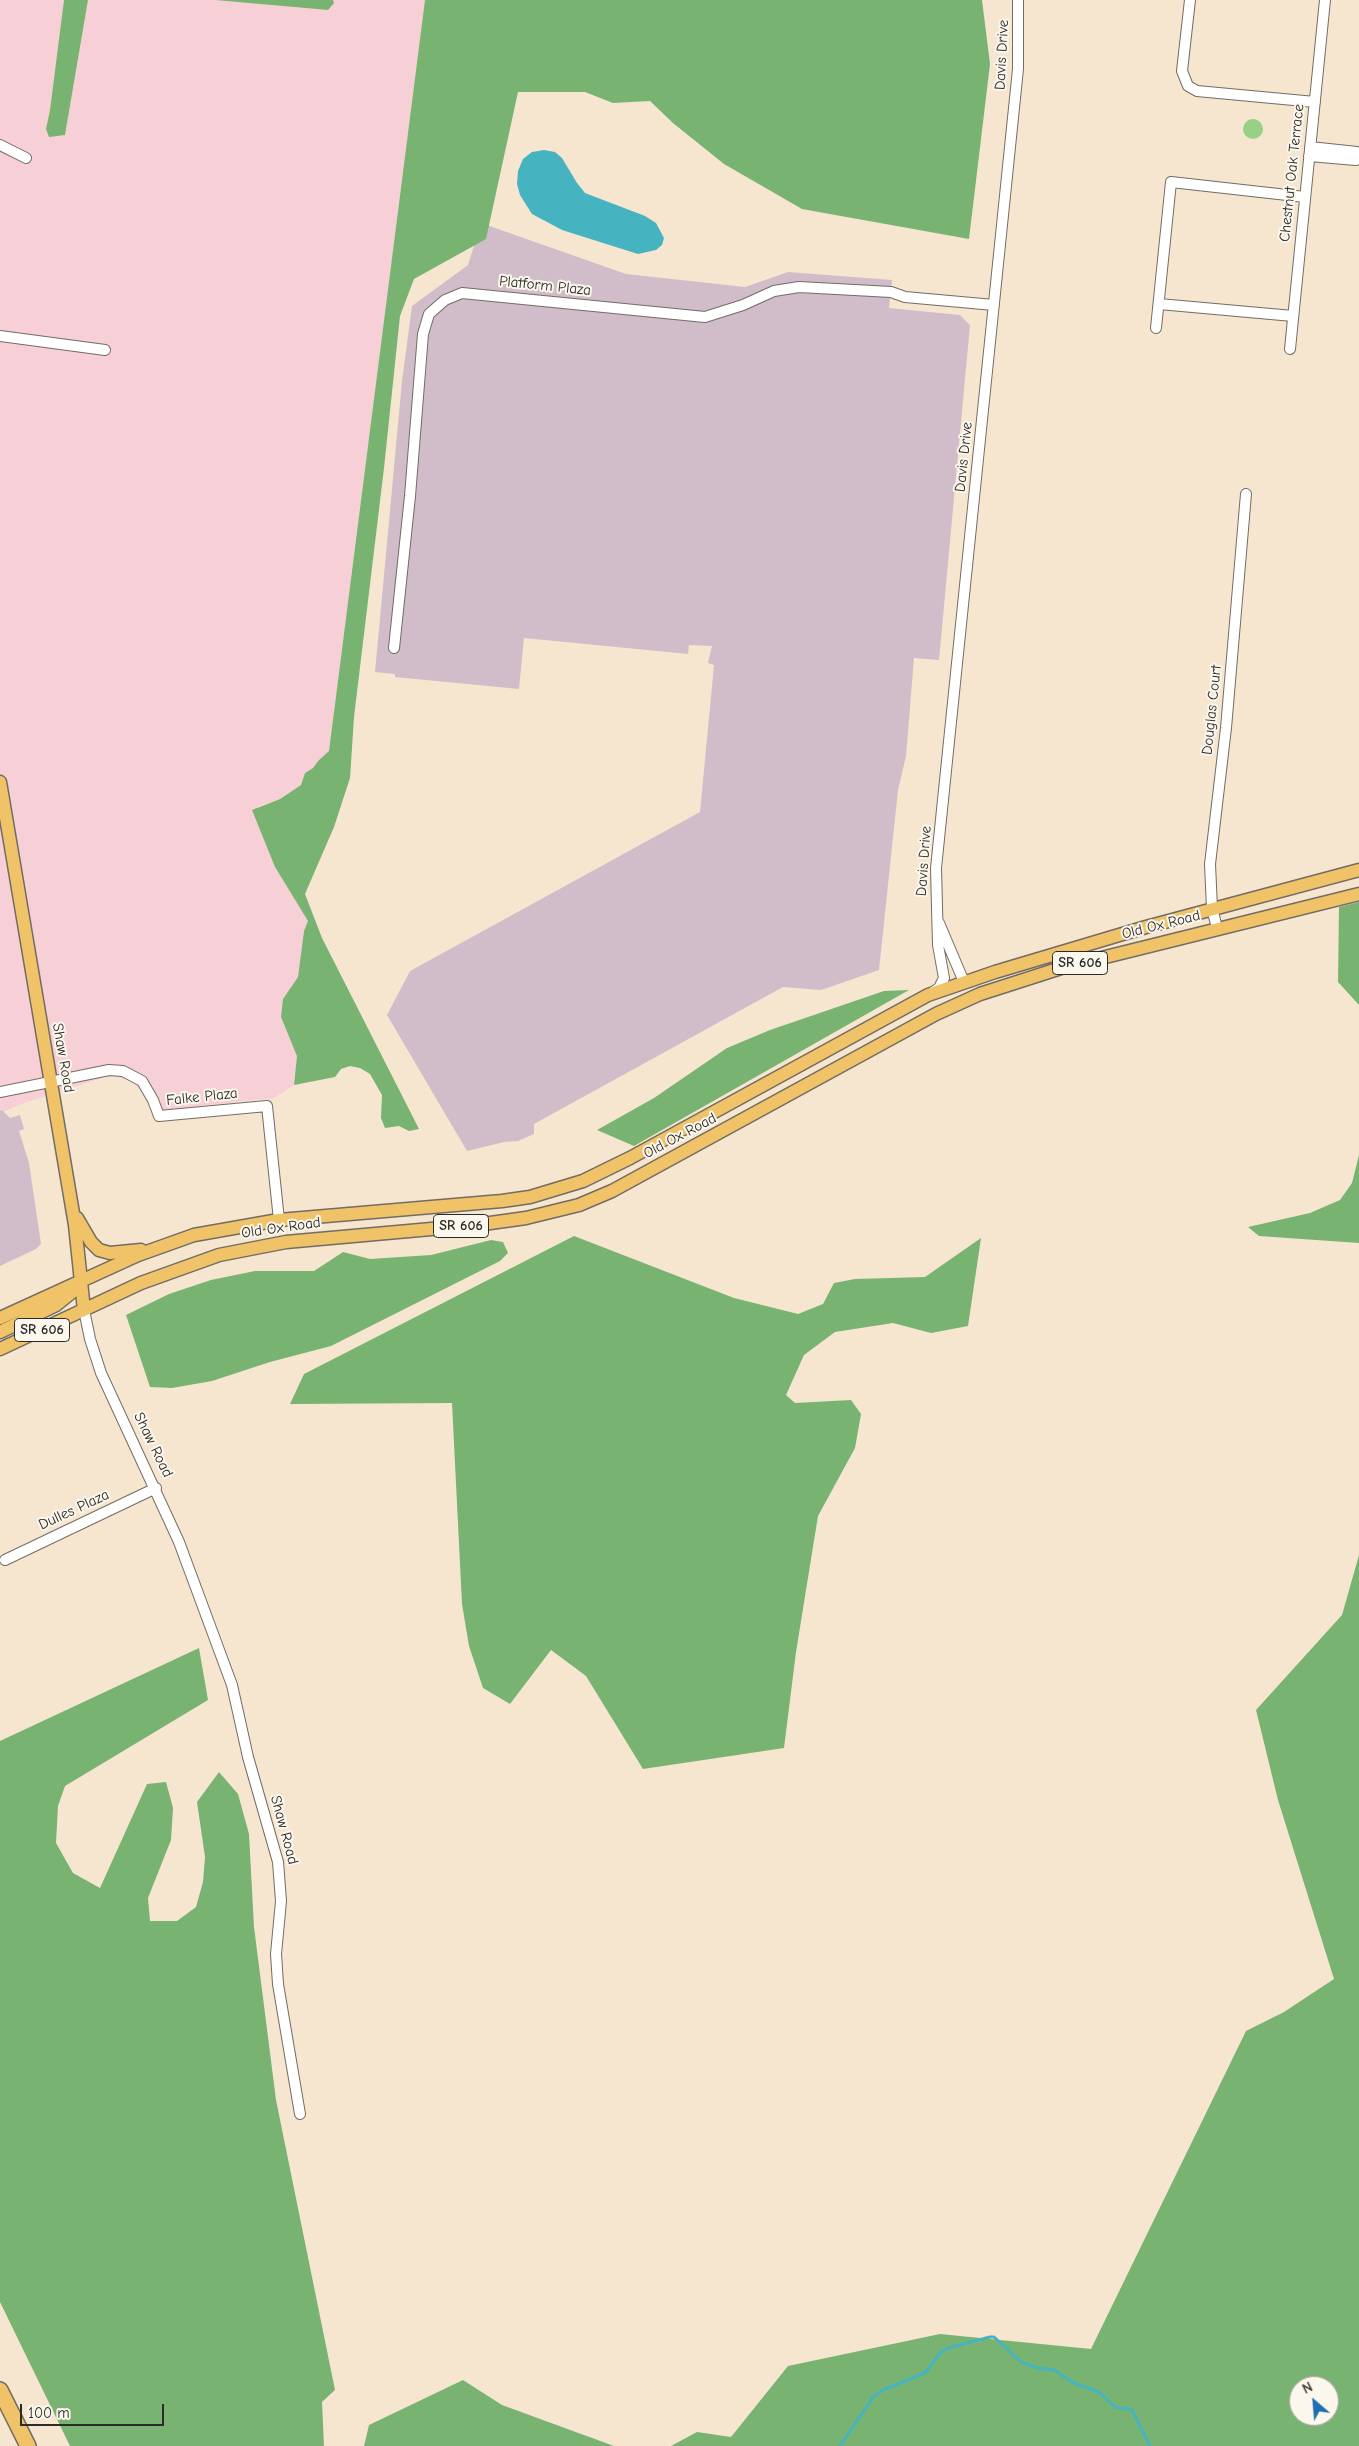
<!DOCTYPE html>
<style>
body{margin:0}
#map{position:relative;width:1359px;height:2446px;overflow:hidden;background:#f6e6cf;font-family:"Comic Neue",sans-serif}
canvas{display:block}
.north{position:absolute;left:1289px;top:2376px;width:50px;height:50px;box-sizing:border-box;background:#fbf7ec;border:1px solid #a8a59f;border-radius:50%;rotate:333deg;font-size:14px;font-weight:700;line-height:20px;text-align:center;color:#2b2b2b}
.north::after{content:'';display:block;margin:auto;width:18px;height:22px;background:#1f6fb2;clip-path:polygon(50% 0,100% 100%,50% 72%,0 100%)}
.scale{position:absolute;left:20px;top:2404px;width:144px;height:22px;box-sizing:border-box;border:2px solid #2b2b2b;border-top:0;padding-left:6px;font-size:15px;line-height:18px;white-space:nowrap;color:#2b2b2b;-webkit-text-stroke:4px #fbf7ec;paint-order:stroke}
</style>
<div id="map">
<canvas width="1359" height="2446"></canvas>
<div class="north">N</div>
<div class="scale">100 m</div>
</div>
<script>
const context = document.querySelector('canvas').getContext('2d');
context.lineJoin = 'round';
function fillPath(path, color) {
  context.fillStyle = color;
  context.fill(path, 'evenodd');
}
function toPath(rows) {
  const path = new Path2D();
  for (const r of rows) {
    if (r.length === 3) {
      path.moveTo(r[0] + r[2], r[1]);
      path.arc(r[0], r[1], r[2], 0, 2 * Math.PI);
      continue;
    }
    path.moveTo(r[0], r[1]);
    for (let i = 2; i < r.length; i += 2) path.lineTo(r[i], r[i + 1]);
  }
  return path;
}
function strokePath(path, color, width, dash) {
  context.strokeStyle = color;
  context.lineWidth = width;
  context.lineCap = dash ? 'butt' : 'round';
  context.setLineDash(dash || []);
  context.stroke(path);
}
function drawText(font, color, halo, rows, align = 'center') {
  context.font = font + ' "Comic Neue",sans-serif';
  context.lineWidth = 4;
  context.setLineDash([]);
  context.textBaseline = 'middle';
  context.strokeStyle = halo;
  context.fillStyle = color;
  for (const [text, x, y, turn = 0] of rows) {
    context.save();
    context.translate(x, y);
    context.rotate((+turn || 0) * Math.PI / 180);
    context.textAlign = isNaN(turn) ? turn : align;
    if (halo) context.strokeText(text, 0, 0);
    context.fillText(text, 0, 0);
    context.restore();
  }
}
const built = toPath([
 [0,0,64,0,50,110,46,129,65,135,88,0,215,0,328,10,333,0,425,0,329,751,318,761,313,768,305,773,301,785,280,799,258,806,275,867,308,921,304,931,298,977,283,999,297,1056,294,1085,274,1098,154,1111,144,1093,131,1081,117,1077,105,1077,27,1102,0,1113]
]);
const industrial = toPath([
 [481,223,626,274,745,287,788,272,892,280,889,308,960,315,970,325,939,660,914,658,906,756,898,790,879,970,821,990,783,987,534,1124,534,1134,518,1141,504,1142,467,1151,387,1015,410,971,700,812,714,665,708,663,712,646,689,645,688,654,524,638,519,689,395,677,395,674,375,672,402,381,412,306,468,265],
 [2,1110,10,1118,20,1115,24,1129,19,1131,29,1163,41,1244,36,1249,0,1266,0,1111]
]);
const green = toPath([
 [1253,129,10]
]);
const forest = toPath([
 [64,0,88,0,65,135,49,137,46,129,50,110],
 [215,0,333,0,334,3,328,10],
 [425,0,982,0,990,64,969,239,802,209,724,164,673,123,650,101,613,103,585,92,518,92,486,239,414,279,400,316,384,468,354,717,350,778,334,827,305,894,322,938,419,1129,409,1131,399,1126,385,1128,381,1118,382,1095,370,1074,360,1068,350,1066,341,1069,335,1077,294,1085,297,1056,281,1017,283,999,298,977,304,931,308,921,275,867,252,810,280,799,301,785,305,773,313,768,318,761,329,751],
 [1359,902,1359,1005,1338,982,1339,907],
 [909,990,634,1146,597,1130,654,1098,727,1048,770,1030,884,991],
 [1359,1155,1359,1243,1259,1236,1248,1227,1310,1213,1340,1200,1352,1183],
 [574,1236,734,1298,798,1314,823,1304,834,1283,855,1279,925,1277,981,1238,968,1326,931,1333,893,1323,835,1332,804,1355,786,1395,795,1403,851,1400,861,1414,855,1448,818,1516,796,1652,784,1748,643,1769,586,1676,551,1650,510,1704,483,1688,469,1646,462,1604,452,1403,290,1404,304,1374],
 [491,1240,503,1242,508,1253,500,1261,331,1346,270,1362,212,1381,172,1388,150,1387,126,1315,169,1294,211,1280,255,1271,314,1271,343,1252,370,1259,431,1255],
 [1359,1555,1359,2446,671,2446,697,2432,731,2437,788,2366,940,2334,1091,2349,1246,2031,1284,2012,1334,1979,1278,1800,1256,1710,1342,1615],
 [1299,2386,1329,2386,1329,2416,1299,2416],
 [199,1648,208,1700,65,1786,58,1806,56,1843,73,1873,100,1888,147,1784,166,1782,173,1808,171,1840,148,1898,150,1921,177,1921,196,1907,203,1882,205,1857,197,1802,219,1772,238,1794,249,1834,254,1927,276,2100,335,2390,322,2402,324,2446,70,2446,0,2302,0,1741],
 [463,2380,502,2405,614,2446,364,2446,369,2425]
]);
const water = toPath([
 [544,150,555,152,562,158,577,183,585,193,645,216,656,223,664,238,662,245,656,250,638,254,562,230,532,214,520,195,517,184,518,171,523,159,532,152]
]);
const stream = toPath([
 [840,2446,874,2396,885,2389,925,2373,940,2353,948,2348,990,2337,994,2337,1021,2362,1038,2368,1054,2370,1074,2383,1099,2392,1115,2407,1132,2410,1150,2446]
]);
const minor = toPath([
 [1190,0,1182,71,1188,86,1197,91,1315,102],
 [0,145,26,158],
 [1310,147,1357,152],
 [1309,156,1356,160],
 [1159,304,1293,316],
 [1156,328,1171,182,1305,197],
 [0,336,105,350],
 [1290,349,1325,0],
 [394,648,410,496,423,334,429,314,445,300,462,293,705,317,743,305,774,291,799,287,891,292,905,297,994,305],
 [939,923,964,982],
 [1217,928,1212,908,1210,864,1226,728,1246,494],
 [933,992,939,988,944,978,938,945,936,868,1018,69,1018,0],
 [0,1092,109,1070,123,1071,142,1081,153,1100,159,1116,267,1106,279,1220],
 [84,1310,90,1339,101,1373,179,1542,232,1685,248,1757,278,1862,281,1901,276,1954,278,1984,300,2114],
 [5,1560,156,1488]
]);
const major = toPath([
 [0,782,75,1225,84,1310],
 [77,1218,91,1242,99,1250,110,1253,141,1250],
 [0,1318,138,1255,194,1235,279,1220,502,1201,530,1197,583,1181,630,1158,928,995,995,972,1146,927,1359,870],
 [0,1332,56,1305,77,1288,79,1283],
 [0,1349,141,1283,219,1255,286,1242,476,1225,526,1218,579,1205,612,1191,936,1014,980,994,1061,968,1359,894]
]);
const highway = toPath([
 [0,2390,28,2446]
]);
const shields = [
 [1080,963,55],
 [461,1226,55],
 [42,1330,55]
];
const shieldNames = [
 ["SR 606",1080,963],
 ["SR 606",461,1226],
 ["SR 606",42,1330]
];
const streetNames = [
 ["Davis Drive",1002,55,-87],
 ["Chestnut Oak Terrace",1292,173,-84],
 ["Platform Plaza",545,286,6],
 ["Davis Drive",964,457,-84],
 ["Douglas Court",1212,710,-84],
 ["Davis Drive",924,861,-86],
 ["Old Ox Road",1161,925,-14],
 ["Shaw Road",63,1058,80],
 ["Falke Plaza",202,1097,-6],
 ["Old Ox Road",680,1136,-28],
 ["Old Ox Road",281,1228,-8],
 ["Shaw Road",153,1445,64],
 ["Dulles Plaza",74,1510,-25],
 ["Shaw Road",284,1830,75]
];
fillPath(built, '#f6cfd7');
fillPath(industrial, '#d1bdc9');
fillPath(green, '#97d185');
fillPath(forest, '#79b372');
fillPath(water, '#45b3c0');
strokePath(stream, '#45b3c0', 3);
strokePath(minor, '#726c64', 12);
strokePath(major, '#726c64', 15);
strokePath(highway, '#726c64', 18);
strokePath(minor, '#fff', 10);
strokePath(major, '#f0c369', 12);
strokePath(highway, '#f0c369', 15);
for (const [x, y, w] of shields) {
  const box = new Path2D();
  box.roundRect(x - w / 2, y - 11.5, w, 23, 4);
  context.fillStyle = '#fbf7ec';
  context.fill(box);
  strokePath(box, '#2b2b2b', 1);
}
drawText('bold 14px', '#2b2b2b', null, shieldNames);
drawText('15px', '#2b2b2b', '#fbf7ec', streetNames);
</script>
